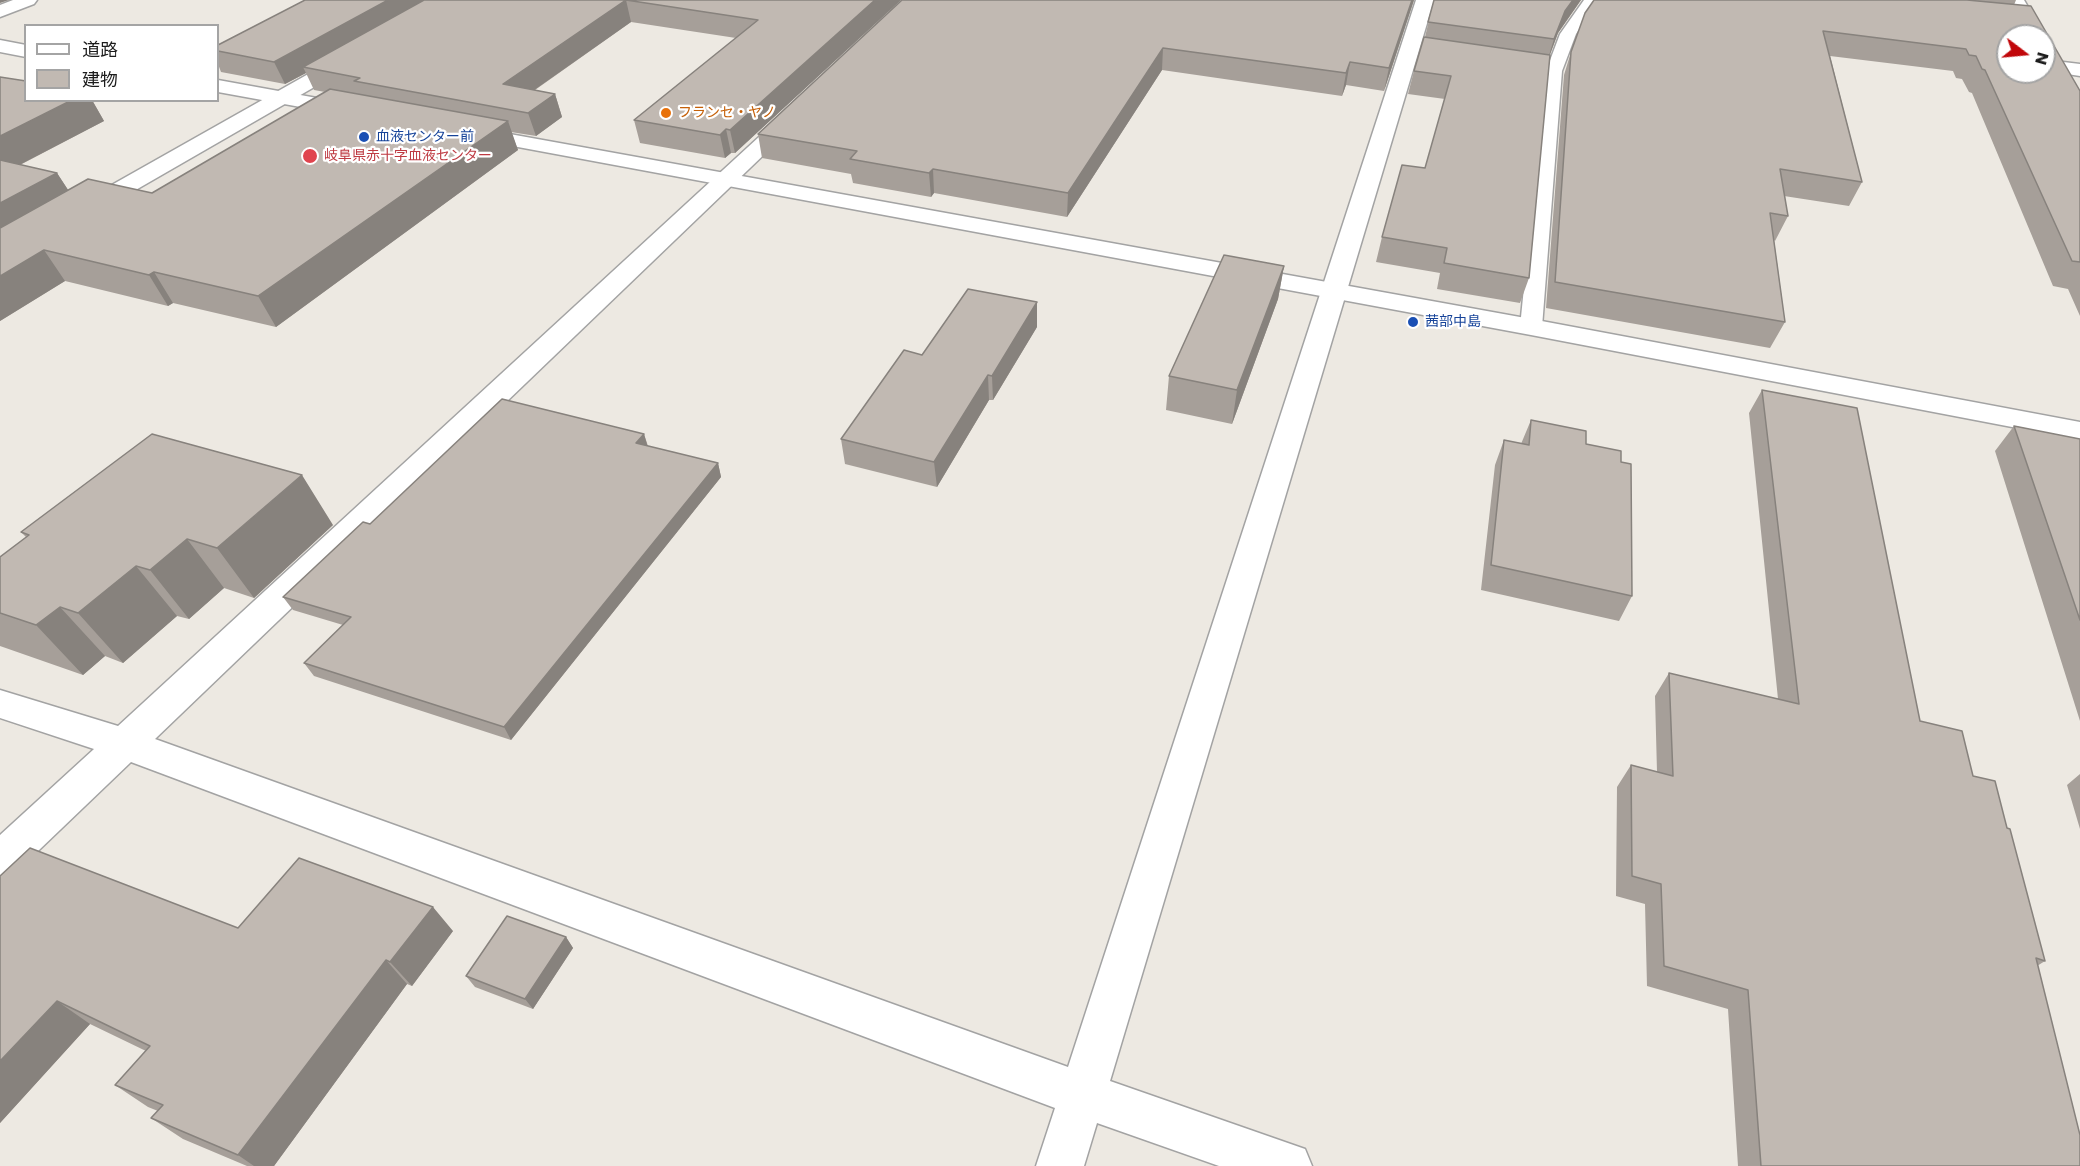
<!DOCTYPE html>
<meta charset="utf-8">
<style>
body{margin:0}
#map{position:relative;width:2080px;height:1166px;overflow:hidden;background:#ede9e2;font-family:Poppins,"Noto Sans JP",sans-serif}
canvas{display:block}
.legend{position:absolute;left:24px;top:24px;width:195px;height:78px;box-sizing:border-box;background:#fff;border:2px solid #a4a4a4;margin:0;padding:8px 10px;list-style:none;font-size:18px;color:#1c1c1c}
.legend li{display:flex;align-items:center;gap:12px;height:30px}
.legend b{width:30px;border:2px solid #a4a4a4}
.north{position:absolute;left:1996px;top:24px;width:60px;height:60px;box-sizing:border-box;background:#fff;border:2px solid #a4a4a4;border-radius:50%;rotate:106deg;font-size:16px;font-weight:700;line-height:24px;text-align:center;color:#1c1c1c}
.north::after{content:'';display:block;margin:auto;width:21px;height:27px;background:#c1070a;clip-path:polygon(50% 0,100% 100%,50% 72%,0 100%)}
</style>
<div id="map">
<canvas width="2080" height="1166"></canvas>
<ul class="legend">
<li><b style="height:8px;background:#fff"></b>道路</li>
<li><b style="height:16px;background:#c1b9b2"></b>建物</li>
</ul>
<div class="north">N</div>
</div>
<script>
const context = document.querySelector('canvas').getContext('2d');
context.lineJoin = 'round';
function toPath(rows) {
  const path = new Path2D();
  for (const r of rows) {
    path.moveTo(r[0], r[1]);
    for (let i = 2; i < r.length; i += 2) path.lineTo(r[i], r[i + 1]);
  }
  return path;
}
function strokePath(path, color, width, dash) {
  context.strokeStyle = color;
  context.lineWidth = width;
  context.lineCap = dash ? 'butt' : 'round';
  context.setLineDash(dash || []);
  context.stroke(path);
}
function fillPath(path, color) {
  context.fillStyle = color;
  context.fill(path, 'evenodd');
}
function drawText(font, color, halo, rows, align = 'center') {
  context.font = font + ' Poppins,"Noto Sans JP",sans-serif';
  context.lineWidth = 4.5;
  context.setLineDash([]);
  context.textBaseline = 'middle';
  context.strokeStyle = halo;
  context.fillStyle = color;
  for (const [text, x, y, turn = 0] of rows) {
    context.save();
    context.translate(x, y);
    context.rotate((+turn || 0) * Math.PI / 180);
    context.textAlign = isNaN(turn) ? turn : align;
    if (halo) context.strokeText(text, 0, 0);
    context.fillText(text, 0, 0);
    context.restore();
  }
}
const service = toPath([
 [1584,0,1598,0,1576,34,1562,71,1542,327,1539,332,1531,333,1523,332,1520,327,1546,71,1560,34,1584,0]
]);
const minor = toPath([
 [13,0,37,0,34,4,0,17,0,5,13,0],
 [1416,0,1434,0,1110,1081,1305,1149,1312,1166,1219,1166,1097,1123,1084,1166,1036,1166,1055,1108,131,762,14,874,0,879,0,835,94,749,0,718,0,690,118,726,785,113,792,111,799,113,802,117,799,121,155,739,1068,1067,1416,0],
 [2006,0,2024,0,2045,36,2044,38,2044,36,2027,36,2006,0],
 [349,53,356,55,359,59,356,63,94,214,86,216,78,214,74,209,78,204,342,55,349,53],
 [2055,61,2080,64,2080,76,2048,71,2045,67,2048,63,2055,61]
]);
const tertiary = toPath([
 [0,40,26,45,26,57,0,52,0,40],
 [218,80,350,104,357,106,360,110,357,114,350,116,218,92,218,80],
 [471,127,1531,319,2080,422,2080,440,1531,335,464,137,460,133,464,129,471,127]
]);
const wall = toPath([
 [305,0,901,0,735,153,731,153,725,158,640,143,634,120,736,38,631,22,535,90,555,94,562,117,536,136,511,132,518,150,276,327,173,303,168,306,65,281,0,321,26,100,92,100,104,121,20,165,57,173,68,190,152,193,325,92,314,90,306,73,285,84,221,72,218,64,218,45],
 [902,0,1414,0,1384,91,1346,85,1342,96,1162,70,1067,217,934,193,931,197,853,183,851,174,762,158,758,134],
 [1434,0,1581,0,1558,33,1550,55,1529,278,1520,303,1437,289,1440,273,1376,262,1382,237,1425,168,1445,99,1408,94,1414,71,1425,37],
 [1594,0,2016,0,2014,5,2080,91,2080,316,2068,289,2053,286,1972,93,1969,92,1962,79,1956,78,1953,71,1830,56,1862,182,1849,206,1784,196,1788,216,1775,241,1774,240,1785,322,1770,348,1546,308,1564,75,1571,52],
 [1284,266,1278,299,1232,424,1166,410,1169,376],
 [1037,327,993,400,989,400,937,487,845,464,841,439,922,355],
 [1762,390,1920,721,1973,776,2007,828,2045,961,2037,966,2080,1166,1738,1166,1728,1009,1647,986,1645,904,1616,896,1617,787,1631,765,1657,772,1655,696,1669,673,1778,699,1749,413],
 [1531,420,1586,444,1621,462,1632,596,1619,621,1481,590,1495,465,1504,440,1521,444],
 [2014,426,2080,439,2080,721,1995,451],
 [644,434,648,446,718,463,721,477,511,740,314,676,304,663,343,625,293,610,283,597,370,524],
 [333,525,254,598,224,588,189,619,177,616,123,663,105,656,83,675,0,646,0,557,26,537,21,532],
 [2080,774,2080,829,2067,785],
 [0,876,238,928,453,931,412,986,407,984,274,1166,247,1166,183,1139,151,1118,158,1111,148,1107,115,1085,146,1051,90,1024,0,1123],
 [566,937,573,948,533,1009,475,987,466,976]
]);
const shadedWall = toPath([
 [0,0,9,0,0,3],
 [388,0,434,0,303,67,306,73,285,84,274,62],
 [626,0,631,22,510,107,503,84],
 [875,0,901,0,735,153,730,130],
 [1412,0,1414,0,1384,91,1389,68],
 [1573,0,1581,0,1558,33,1547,62,1554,39,1565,11],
 [1163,48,1162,70,1067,217,1068,193],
 [1350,62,1346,85,1342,96,1346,73],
 [555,94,562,117,536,136,528,113],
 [72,100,92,100,104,121,0,175,0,136],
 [508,121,518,150,276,327,258,296],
 [726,129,731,153,725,158,720,135],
 [933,169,934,193,931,197,929,173],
 [57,173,76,202,0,245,0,203],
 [44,250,65,281,0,321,0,276],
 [1284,266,1278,299,1232,424,1237,390],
 [154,272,173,303,168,306,149,275],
 [1037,302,1037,327,993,400,992,376],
 [988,375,989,400,937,487,934,462],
 [644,434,648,448,636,443],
 [718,463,721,477,511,740,504,727],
 [302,475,333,525,254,598,217,548],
 [187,539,224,588,189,619,150,570],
 [136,566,177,616,123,663,78,613],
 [60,607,105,656,83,675,36,625],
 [433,907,453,931,412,986,390,962],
 [566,937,573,948,533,1009,525,999],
 [386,960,407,984,274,1166,254,1166,238,1155],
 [57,1001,90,1024,0,1123,0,1061]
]);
const building = toPath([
 [305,0,388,0,274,62,218,51,218,45,305,0],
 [424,0,875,0,730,130,726,129,720,135,634,120,758,20,626,0,503,84,555,94,528,113,354,81,360,78,303,67,424,0],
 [902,0,1412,0,1389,68,1350,62,1346,73,1163,48,1068,193,933,169,929,173,850,159,857,151,758,134,902,0],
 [1434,0,1573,0,1565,11,1554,39,1428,22,1434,0],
 [1594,0,1967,0,2031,6,2080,91,2080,262,2072,261,1985,70,1982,69,1976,56,1969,55,1966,49,1823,31,1862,182,1780,169,1788,216,1770,213,1785,322,1555,282,1571,52,1585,13,1594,0],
 [2008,36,2044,36,2044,72,2008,72,2008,36],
 [1424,37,1550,55,1529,278,1444,263,1447,248,1382,237,1402,165,1425,168,1451,76,1414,71,1424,37],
 [0,77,26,81,26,100,72,100,0,136,0,77],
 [330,89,508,121,258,296,154,272,149,275,44,250,0,276,0,228,88,179,152,193,330,89],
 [0,160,57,173,0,203,0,160],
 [1224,255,1284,266,1237,390,1169,376,1224,255],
 [968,289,1037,302,992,376,988,375,934,462,841,439,904,350,922,355,968,289],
 [1762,390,1857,408,1920,721,1962,731,1973,776,1995,781,2007,828,2010,829,2045,961,2036,958,2080,1135,2080,1166,1761,1166,1748,990,1664,966,1661,884,1632,876,1631,765,1673,776,1669,673,1799,704,1762,390],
 [502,399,644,434,636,443,718,463,504,727,304,663,351,617,283,597,363,522,370,524,502,399],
 [1531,420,1586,431,1586,444,1621,451,1621,462,1631,464,1632,596,1491,565,1504,440,1529,445,1531,420],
 [2014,426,2080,439,2080,620,2014,426],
 [152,434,302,475,217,548,187,539,150,570,136,566,78,613,60,607,36,625,0,613,0,557,29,535,21,532,152,434],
 [30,848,238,928,299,858,433,907,390,962,386,960,238,1155,151,1118,163,1105,115,1085,150,1046,57,1001,0,1061,0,876,30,848],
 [507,916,566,937,525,999,466,976,507,916]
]);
const markers = [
 [666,113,6,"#e8710a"],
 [364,137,6,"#1a4fb4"],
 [310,156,8,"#e0444e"],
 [1413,322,6,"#1a4fb4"]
];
const farFoodnames = [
 ["フランセ・ヤノ",678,113]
];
const farTransitnames = [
 ["血液センター前",376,137],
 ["茜部中島",1425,322]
];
const farHealthnames = [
 ["岐阜県赤十字血液センター",324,156]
];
strokePath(service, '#a3a3a3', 3);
strokePath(minor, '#a3a3a3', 3);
strokePath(tertiary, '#a3a3a3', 3);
fillPath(service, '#fff');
fillPath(minor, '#fff');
fillPath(tertiary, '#fff');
fillPath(wall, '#a69f99');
fillPath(shadedWall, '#87827d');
fillPath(building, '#c1b9b2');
strokePath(building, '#87827d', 1.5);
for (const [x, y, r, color] of markers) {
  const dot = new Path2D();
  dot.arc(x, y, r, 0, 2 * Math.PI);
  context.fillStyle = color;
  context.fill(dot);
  strokePath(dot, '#fff', 2);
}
drawText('14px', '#c56008', '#fff', farFoodnames, 'left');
drawText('14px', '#164399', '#fff', farTransitnames, 'left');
drawText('14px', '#be3a42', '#fff', farHealthnames, 'left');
</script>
